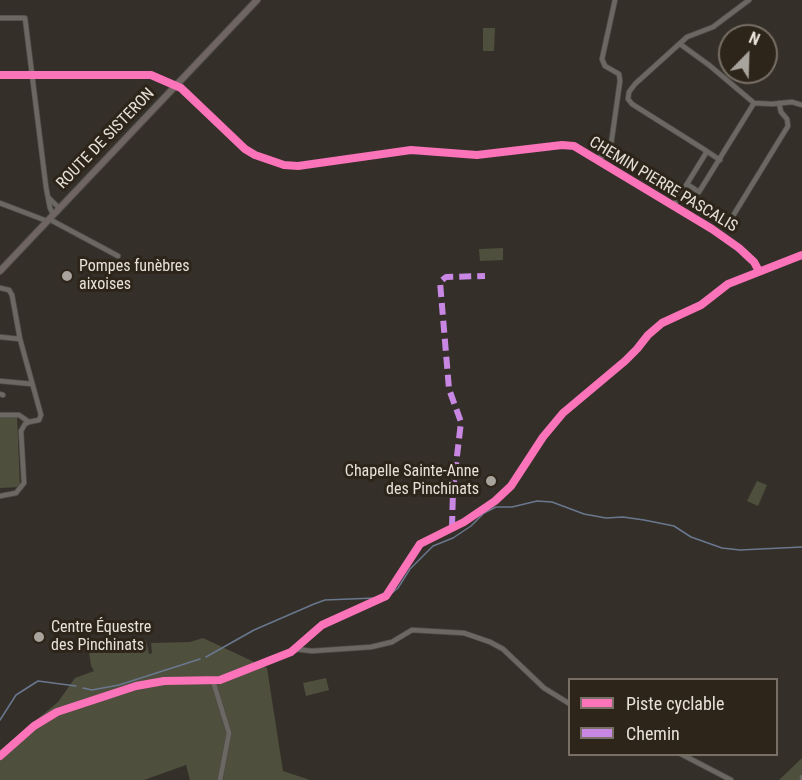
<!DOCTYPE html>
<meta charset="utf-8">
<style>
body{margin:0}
#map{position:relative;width:802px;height:780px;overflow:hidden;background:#342f29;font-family:"Roboto Condensed",sans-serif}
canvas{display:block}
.legend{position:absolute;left:568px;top:678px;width:210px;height:78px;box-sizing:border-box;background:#2e251a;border:2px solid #787067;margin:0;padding:8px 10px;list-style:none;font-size:18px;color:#e7e1da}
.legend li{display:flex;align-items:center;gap:12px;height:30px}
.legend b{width:30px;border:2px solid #787067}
.north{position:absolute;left:718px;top:24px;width:60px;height:60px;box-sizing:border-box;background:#2e251a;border:2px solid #787067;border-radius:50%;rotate:23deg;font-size:16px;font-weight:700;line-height:24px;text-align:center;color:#e7e1da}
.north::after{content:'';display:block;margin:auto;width:21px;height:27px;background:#a8a39c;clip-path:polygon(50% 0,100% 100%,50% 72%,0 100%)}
</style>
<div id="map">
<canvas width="802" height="780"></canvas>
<ul class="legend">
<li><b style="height:8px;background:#fb73b8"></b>Piste cyclable</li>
<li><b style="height:8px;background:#c787e3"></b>Chemin</li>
</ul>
<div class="north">N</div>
</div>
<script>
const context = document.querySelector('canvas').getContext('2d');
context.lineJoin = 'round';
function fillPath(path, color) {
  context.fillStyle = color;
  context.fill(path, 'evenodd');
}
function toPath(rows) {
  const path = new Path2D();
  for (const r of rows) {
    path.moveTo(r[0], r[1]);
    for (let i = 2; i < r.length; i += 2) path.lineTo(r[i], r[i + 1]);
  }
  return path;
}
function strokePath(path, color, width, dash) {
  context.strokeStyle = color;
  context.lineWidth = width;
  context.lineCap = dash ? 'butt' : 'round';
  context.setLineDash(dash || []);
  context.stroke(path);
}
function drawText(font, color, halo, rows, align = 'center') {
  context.font = font + ' "Roboto Condensed",sans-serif';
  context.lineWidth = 6;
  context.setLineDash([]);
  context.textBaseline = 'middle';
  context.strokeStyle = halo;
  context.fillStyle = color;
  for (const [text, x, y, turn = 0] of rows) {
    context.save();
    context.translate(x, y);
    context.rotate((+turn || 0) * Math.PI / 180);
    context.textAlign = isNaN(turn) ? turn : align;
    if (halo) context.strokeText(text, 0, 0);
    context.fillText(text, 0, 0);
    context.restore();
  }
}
const green = toPath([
 [483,28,495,28,494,51,483,51],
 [503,248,503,260,480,261,479,249],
 [0,416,17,416,20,487,0,488],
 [757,481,767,485,758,506,747,501],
 [203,638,267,668,283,771,310,780,190,780,186,765,144,780,0,780,0,750,58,702,75,678,94,671,91,666,88,645,146,640,149,654,152,653,151,643,190,642],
 [326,678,329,690,306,696,303,683],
 [802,758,802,780,779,780]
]);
const stream = toPath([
 [386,598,398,588,410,569,433,546,453,538,471,526,484,513,496,507,512,507,537,501,552,502,584,514,606,518,623,517,644,520,674,526,691,537,722,548,740,550,802,547],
 [206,657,254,630,314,604,325,600,375,598],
 [83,688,92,690,119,685,200,659],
 [0,720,16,695,38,681,76,686]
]);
const minor = toPath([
 [0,18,25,18,46,187,50,208,53,214],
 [680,44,709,65,754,103,699,192,687,184],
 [0,75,151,75,181,88,245,149,255,155,284,165,298,166,411,150,477,155,562,145,574,146,712,229,739,248,754,262,759,271],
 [754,103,772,104,792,102,802,105],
 [705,150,720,160],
 [597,159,610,152,620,81,619,74,605,66,602,59,615,0],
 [680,195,728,224,788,126,787,119,781,112,779,103],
 [48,197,59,208],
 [0,203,47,221],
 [674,205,706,153,705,150,632,104,628,99,629,92,635,84,687,37,713,27,749,0],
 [49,219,118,256],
 [0,288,9,290,12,295,20,339],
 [0,337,20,339,41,415,39,420,29,422,19,415,0,415],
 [0,381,32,384],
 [0,394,3,395],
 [0,496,16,493,24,483,21,431,25,424,29,422],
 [295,649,312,651,371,647,392,642,412,630,464,633,490,642,503,649,544,688,570,704],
 [213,681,229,733,220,780],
 [681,754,731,780],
 [0,756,34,726,57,712,136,686,164,681,220,680,291,652,322,625,386,596,420,544,464,522,495,501,511,486,543,437,563,413,625,361,637,349,648,335,662,323,701,305,728,284,802,255],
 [802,780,802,777]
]);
const major = toPath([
 [0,271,257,0]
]);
const quiet = toPath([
 [452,528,453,490,461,422,449,389,440,282,446,277,485,276]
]);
const cycleway = toPath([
 [0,75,151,75,181,88,245,149,255,155,284,165,298,166,411,150,477,155,562,145,574,146,712,229,739,248,754,262,759,271],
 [0,756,34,726,57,712,136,686,164,681,220,680,291,652,322,625,386,596,420,544,464,522,495,501,511,486,543,437,563,413,625,361,637,349,648,335,662,323,701,305,728,284,802,255]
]);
const markers = [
 [67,276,6,"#a8a39c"],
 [491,481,6,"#a8a39c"],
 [39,637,6,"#a8a39c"]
];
const streetNames = [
 ["ROUTE DE SISTERON",106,139,-46],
 ["CHEMIN PIERRE PASCALIS",663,185,31]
];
const poiNames = [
 ["Pompes funèbres",79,267],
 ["aixoises",79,285],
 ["Chapelle Sainte-Anne",479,472,"right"],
 ["des Pinchinats",479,490,"right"],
 ["Centre Équestre",51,628],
 ["des Pinchinats",51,646]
];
fillPath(green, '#4f4f3d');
strokePath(stream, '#69788e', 1.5);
strokePath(minor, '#504c47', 6);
strokePath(major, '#504c47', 8);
strokePath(minor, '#6b6763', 4.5);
strokePath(major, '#6f6561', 6);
strokePath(quiet, '#c787e3', 6, [12, 6]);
strokePath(cycleway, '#fb73b8', 8);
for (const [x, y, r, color] of markers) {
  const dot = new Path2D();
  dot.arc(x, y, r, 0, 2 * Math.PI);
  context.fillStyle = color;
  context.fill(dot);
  strokePath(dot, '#2e251a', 2);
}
drawText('16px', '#e7e1da', '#2e251a', streetNames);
drawText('16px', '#e7e1da', '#2e251a', poiNames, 'left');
</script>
